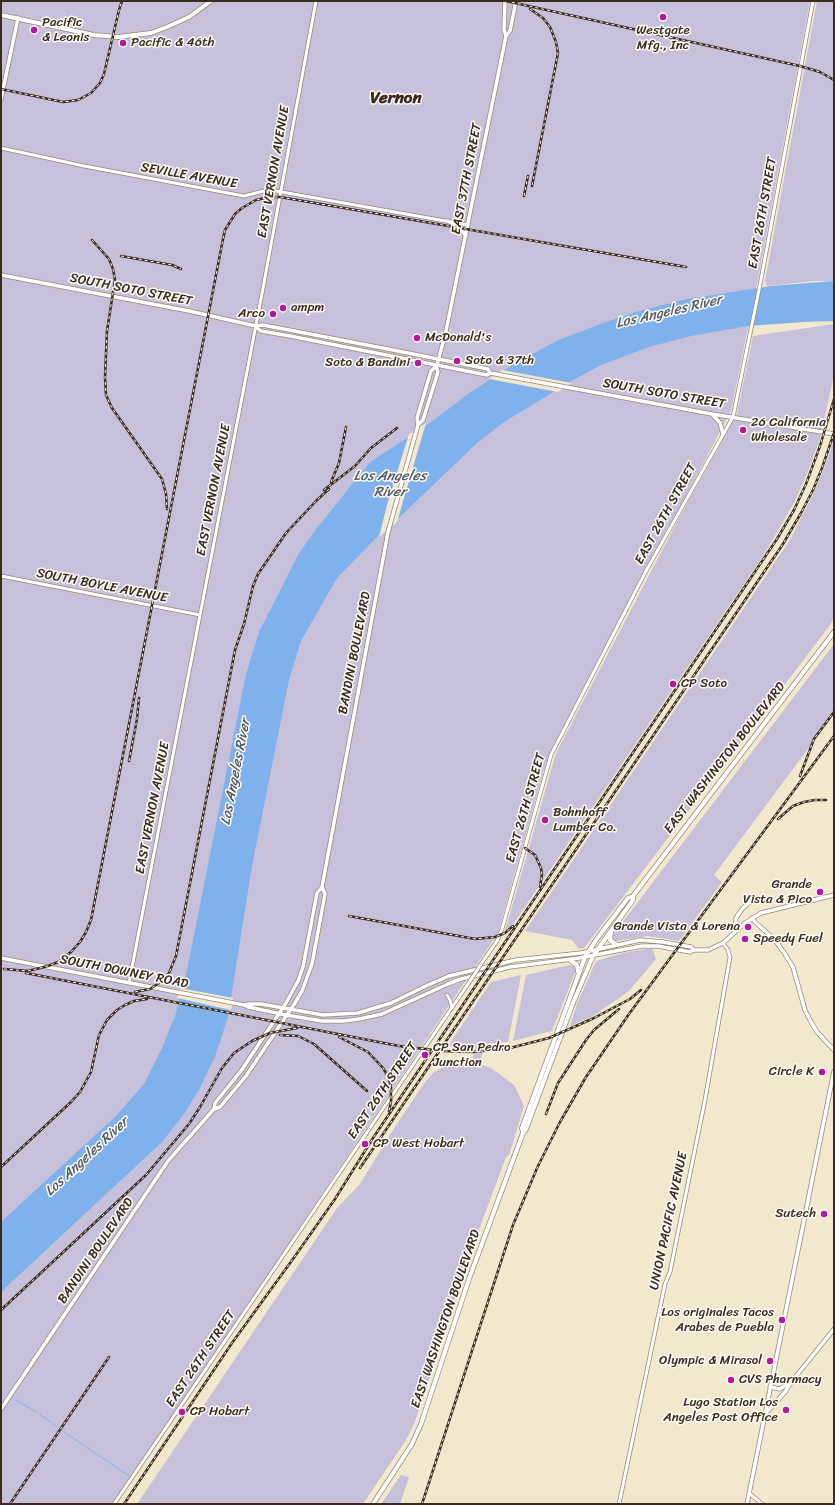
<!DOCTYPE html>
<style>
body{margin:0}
#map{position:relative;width:835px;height:1505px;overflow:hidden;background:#f1e8ce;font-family:Sriracha,sans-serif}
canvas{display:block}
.frame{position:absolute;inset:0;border:2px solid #3b2a1e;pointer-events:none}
</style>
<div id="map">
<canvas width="835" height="1505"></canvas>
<div class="frame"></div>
</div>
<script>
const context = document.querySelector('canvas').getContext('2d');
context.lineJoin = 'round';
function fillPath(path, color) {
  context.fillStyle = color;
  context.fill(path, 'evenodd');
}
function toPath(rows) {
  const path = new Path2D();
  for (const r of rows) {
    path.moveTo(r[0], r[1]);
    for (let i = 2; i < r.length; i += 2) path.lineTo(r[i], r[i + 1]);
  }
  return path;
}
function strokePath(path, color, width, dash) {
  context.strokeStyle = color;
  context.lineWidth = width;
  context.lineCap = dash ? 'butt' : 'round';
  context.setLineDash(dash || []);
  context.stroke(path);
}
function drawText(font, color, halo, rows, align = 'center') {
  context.font = font + ' Sriracha,sans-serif';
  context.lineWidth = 3;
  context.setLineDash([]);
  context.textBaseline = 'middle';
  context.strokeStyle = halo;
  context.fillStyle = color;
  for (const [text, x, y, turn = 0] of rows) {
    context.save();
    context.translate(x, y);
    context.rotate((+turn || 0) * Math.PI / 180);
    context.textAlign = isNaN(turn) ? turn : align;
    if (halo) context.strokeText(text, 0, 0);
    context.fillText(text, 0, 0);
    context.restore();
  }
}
const industrial = toPath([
 [1,1,810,1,759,274,731,411,552,750,543,773,498,933,113,1504,1,1504],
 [817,1,834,1,834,281,815,281,767,286,765,281],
 [834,324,834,375,820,439,808,471,795,501,765,553,514,923,505,931,556,753,678,520,737,414,753,336],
 [833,442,834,618,830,625,585,947,579,949,572,940,525,931,790,540,814,492,824,469],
 [834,644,834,714,714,875,722,882,679,941,648,936,615,941,612,936],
 [652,948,656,959,629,991,593,1016,570,1026,577,1004,596,961,623,953],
 [570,965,574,966,576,970,552,1031,513,1041,526,975],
 [521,975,508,1042,484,1044,480,1064,491,1068,514,1085,524,1106,509,1155,506,1157,471,1251,414,1424,406,1440,363,1504,137,1504,337,1208,360,1184,393,1130,425,1082,434,1072,445,1066,456,1061,472,1061,476,1044,448,1046,491,982],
 [401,1475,409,1477,400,1504,381,1504]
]);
const water = toPath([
 [834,281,834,321,804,322,748,326,691,336,649,347,601,365,575,379,504,422,477,443,405,512,375,539,337,578,301,641,289,680,252,866,228,1017,216,1054,200,1088,184,1114,162,1142,1,1292,1,1222,116,1116,144,1084,162,1048,175,1016,187,970,246,674,259,632,299,553,317,528,370,462,430,423,468,394,509,367,556,341,603,323,636,312,687,299,771,286]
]);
const pier = toPath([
 [502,370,572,383,558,392,489,379],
 [426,423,397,522,379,537,387,505,409,434],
 [180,988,233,998,231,1010,177,998]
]);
const stream = toPath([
 [16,1400,36,1412],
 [40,1415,51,1422],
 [53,1424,57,1427],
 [61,1430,128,1475]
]);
const tertiary = toPath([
 [1,148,84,166,244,196,264,191,276,191,468,225],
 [1,576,200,615],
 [481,964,497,941,502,929,551,755,646,571,733,417,760,285,813,1],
 [129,983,261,299,316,1],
 [447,995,450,1000,452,1008],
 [749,1493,762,1504],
 [114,1504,470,981],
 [619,1504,665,1284,670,1272,705,1100,730,957,728,950,723,943]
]);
const secondary = toPath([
 [505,1,504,30,506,36],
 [1,99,18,18],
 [448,221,459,227,466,236],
 [1,275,189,311,256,326,263,325,398,351,488,369,490,373,712,414,834,434],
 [256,327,261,331,290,336,487,375,490,373],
 [712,414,720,423,723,434],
 [418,425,423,420,438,372,436,367],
 [752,918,756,923,775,940,785,954,793,967,805,1010,811,1022,817,1032,834,1050],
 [735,932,736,918,742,909,752,900],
 [1,958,244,1005,248,1007,286,1015,322,1021,343,1021,359,1019,382,1014,448,984,461,979,510,967,579,958,642,946,658,946,690,952,694,950,708,950,723,943,745,923,761,913,834,895],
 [244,1005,249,1004,261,1004,323,1015,358,1013,391,1003,428,985,449,976,516,960,581,953,640,940,663,942,691,947,694,950],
 [214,1109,215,1103,241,1071,286,1003,298,981,303,967,317,893,322,887,388,532,418,425,417,418,431,371,437,365,446,331,506,36,510,31,516,1],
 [770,1387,780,1389,793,1380,834,1329],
 [1,1409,168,1161,214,1109,220,1107,246,1076,295,1003,302,991,312,964,325,894,322,887],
 [765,1414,785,1392,792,1381],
 [747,1504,834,1071]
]);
const primary = toPath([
 [1,15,94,35,118,37,151,33,167,27,189,17,211,1],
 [611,932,610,940,617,945],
 [570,960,577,965,578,972],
 [523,1133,522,1128,585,957,596,940,628,898,633,896],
 [373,1504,412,1444,421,1424,469,1279,523,1133,526,1129,573,1003,593,956,633,900,633,896,834,632]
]);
const rail = toPath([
 [506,1,800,66,820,72,834,80],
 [530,9,543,18,550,27,556,42,558,53,532,186],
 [1,89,63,102,78,100,91,93,100,83,104,74,119,10,122,1],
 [524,196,528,176],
 [92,240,109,259,113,269,115,280,107,331,105,377,106,395,112,408,162,479,166,494,167,509],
 [121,256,172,265,181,269],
 [331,482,339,463,346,427],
 [324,490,355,466,371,448,397,428],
 [129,761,137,719,139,698],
 [800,776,814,739,834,712],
 [778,819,793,806,804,802,815,800,826,800],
 [525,848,535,855,541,868,542,874,540,887],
 [349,916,475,939,495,937,505,933,513,926],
 [4,969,28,971,48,966,58,962,71,952,80,942,86,932,91,920,223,239,225,230,235,214,242,208,256,200,270,197,280,197,686,267],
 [26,973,399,1046,443,1051,473,1052,510,1048,549,1038,594,1018,630,999,641,990],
 [135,992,150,989,162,981,169,973,176,956,235,650,244,624,253,586,258,574,286,533,317,500,329,489],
 [280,1035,298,1036,314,1044,367,1091],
 [339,1037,368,1052,383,1068,389,1078,391,1088,391,1102,389,1111],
 [546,1114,558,1083,586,1040,594,1030,619,1009],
 [1,1167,71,1102,80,1092,91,1072,99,1035,107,1020,117,1010,125,1005,134,1001,147,999],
 [360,1168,783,544,801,513,813,490,822,468,834,433],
 [1,1310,146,1175,189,1124,200,1107,222,1068,234,1053,252,1041,270,1033,297,1028],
 [10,1504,109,1357],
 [124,1504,232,1343,293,1259,335,1199,373,1138,777,539,794,510,806,484,820,446,834,399],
 [422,1504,513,1225,538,1166,560,1122,586,1077,629,1014,834,736]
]);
const tertiaryBridge = toPath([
 [470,981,481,964]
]);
const markers = [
 [663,17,4,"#b5179e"],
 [34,30,4,"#b5179e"],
 [123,43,4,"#b5179e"],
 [283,308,4,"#b5179e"],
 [273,314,4,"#b5179e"],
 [417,338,4,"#b5179e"],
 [457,361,4,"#b5179e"],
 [418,363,4,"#b5179e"],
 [743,430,4,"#b5179e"],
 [673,684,4,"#b5179e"],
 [545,820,4,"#b5179e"],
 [820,892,4,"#b5179e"],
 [748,927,4,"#b5179e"],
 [745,939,4,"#b5179e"],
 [425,1055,4,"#b5179e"],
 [822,1072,4,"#b5179e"],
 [365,1144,4,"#b5179e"],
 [824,1214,4,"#b5179e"],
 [782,1320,4,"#b5179e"],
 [770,1361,4,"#b5179e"],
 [731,1380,4,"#b5179e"],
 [786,1410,4,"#b5179e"],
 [182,1412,4,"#b5179e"]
];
const poiNames = [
 ["Pacific",42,23],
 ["& Leonis",42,38],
 ["Westgate",663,31,"center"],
 ["Mfg., Inc",663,46,"center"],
 ["Pacific & 46th",131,43],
 ["ampm",291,308],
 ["Arco",265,314,"right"],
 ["McDonald's",425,338],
 ["Soto & 37th",465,361],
 ["Soto & Bandini",410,363,"right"],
 ["26 California",751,423],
 ["Wholesale",751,438],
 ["CP Soto",681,684],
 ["Bohnhoff",553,813],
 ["Lumber Co.",553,828],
 ["Grande",812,885,"right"],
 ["Vista & Pico",812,900,"right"],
 ["Grande Vista & Lorena",740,927,"right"],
 ["Speedy Fuel",753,939],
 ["CP San Pedro",433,1048],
 ["Junction",433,1063],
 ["Circle K",814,1072,"right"],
 ["CP West Hobart",373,1144],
 ["Sutech",816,1214,"right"],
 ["Los originales Tacos",774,1313,"right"],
 ["Arabes de Puebla",774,1328,"right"],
 ["Olympic & Mirasol",762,1361,"right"],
 ["CVS Pharmacy",739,1380],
 ["Lugo Station Los",778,1403,"right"],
 ["Angeles Post Office",778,1418,"right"],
 ["CP Hobart",190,1412]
];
const streetNames = [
 ["EAST VERNON AVENUE",274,172,-80],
 ["SEVILLE AVENUE",189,176,10],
 ["EAST 37TH STREET",467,179,-79],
 ["EAST 26TH STREET",763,213,-80],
 ["SOUTH SOTO STREET",131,290,11],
 ["SOUTH SOTO STREET",664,394,10],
 ["EAST VERNON AVENUE",214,490,-79],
 ["EAST 26TH STREET",666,514,-61],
 ["SOUTH BOYLE AVENUE",102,586,11],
 ["BANDINI BOULEVARD",355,653,-79],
 ["EAST WASHINGTON BOULEVARD",725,758,-52],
 ["EAST VERNON AVENUE",153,808,-79],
 ["EAST 26TH STREET",526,808,-74],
 ["SOUTH DOWNEY ROAD",124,972,11],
 ["EAST 26TH STREET",383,1091,-56],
 ["UNION PACIFIC AVENUE",669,1221,-78],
 ["BANDINI BOULEVARD",96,1251,-56],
 ["EAST WASHINGTON BOULEVARD",446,1319,-71],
 ["EAST 26TH STREET",201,1359,-56]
];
const waterNames = [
 ["Los Angeles River",669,312,-13],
 ["Los Angeles",390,476],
 ["River",390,492],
 ["Los Angeles River",236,772,-79],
 ["Los Angeles River",87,1157,-43]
];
const districtNames = [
 ["Vernon",396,99]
];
fillPath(industrial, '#c6c0da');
fillPath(water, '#7fb2ec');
fillPath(pier, '#f1e8ce');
strokePath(stream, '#7fb2ec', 1);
strokePath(tertiary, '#968976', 4.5);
strokePath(secondary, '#968976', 5);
strokePath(primary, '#968976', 5.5);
strokePath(tertiary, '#fff', 3);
strokePath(secondary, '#fff', 3.5);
strokePath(primary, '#fff', 4);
strokePath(rail, '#3b2a1e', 2.5);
strokePath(rail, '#fdfcf7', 1, [3]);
strokePath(tertiaryBridge, '#968976', 4.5, []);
strokePath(tertiaryBridge, '#fff', 3);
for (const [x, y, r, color] of markers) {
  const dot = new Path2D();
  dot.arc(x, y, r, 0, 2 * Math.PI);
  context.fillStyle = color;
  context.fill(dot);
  strokePath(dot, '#fdfcf7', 1.5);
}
drawText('13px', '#3b2a1e', '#fdfcf7', poiNames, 'left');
drawText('13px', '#3b2a1e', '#fdfcf7', streetNames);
drawText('italic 14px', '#535a66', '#fdfcf7', waterNames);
drawText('bold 17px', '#3b2a1e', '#fdfcf7', districtNames);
</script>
